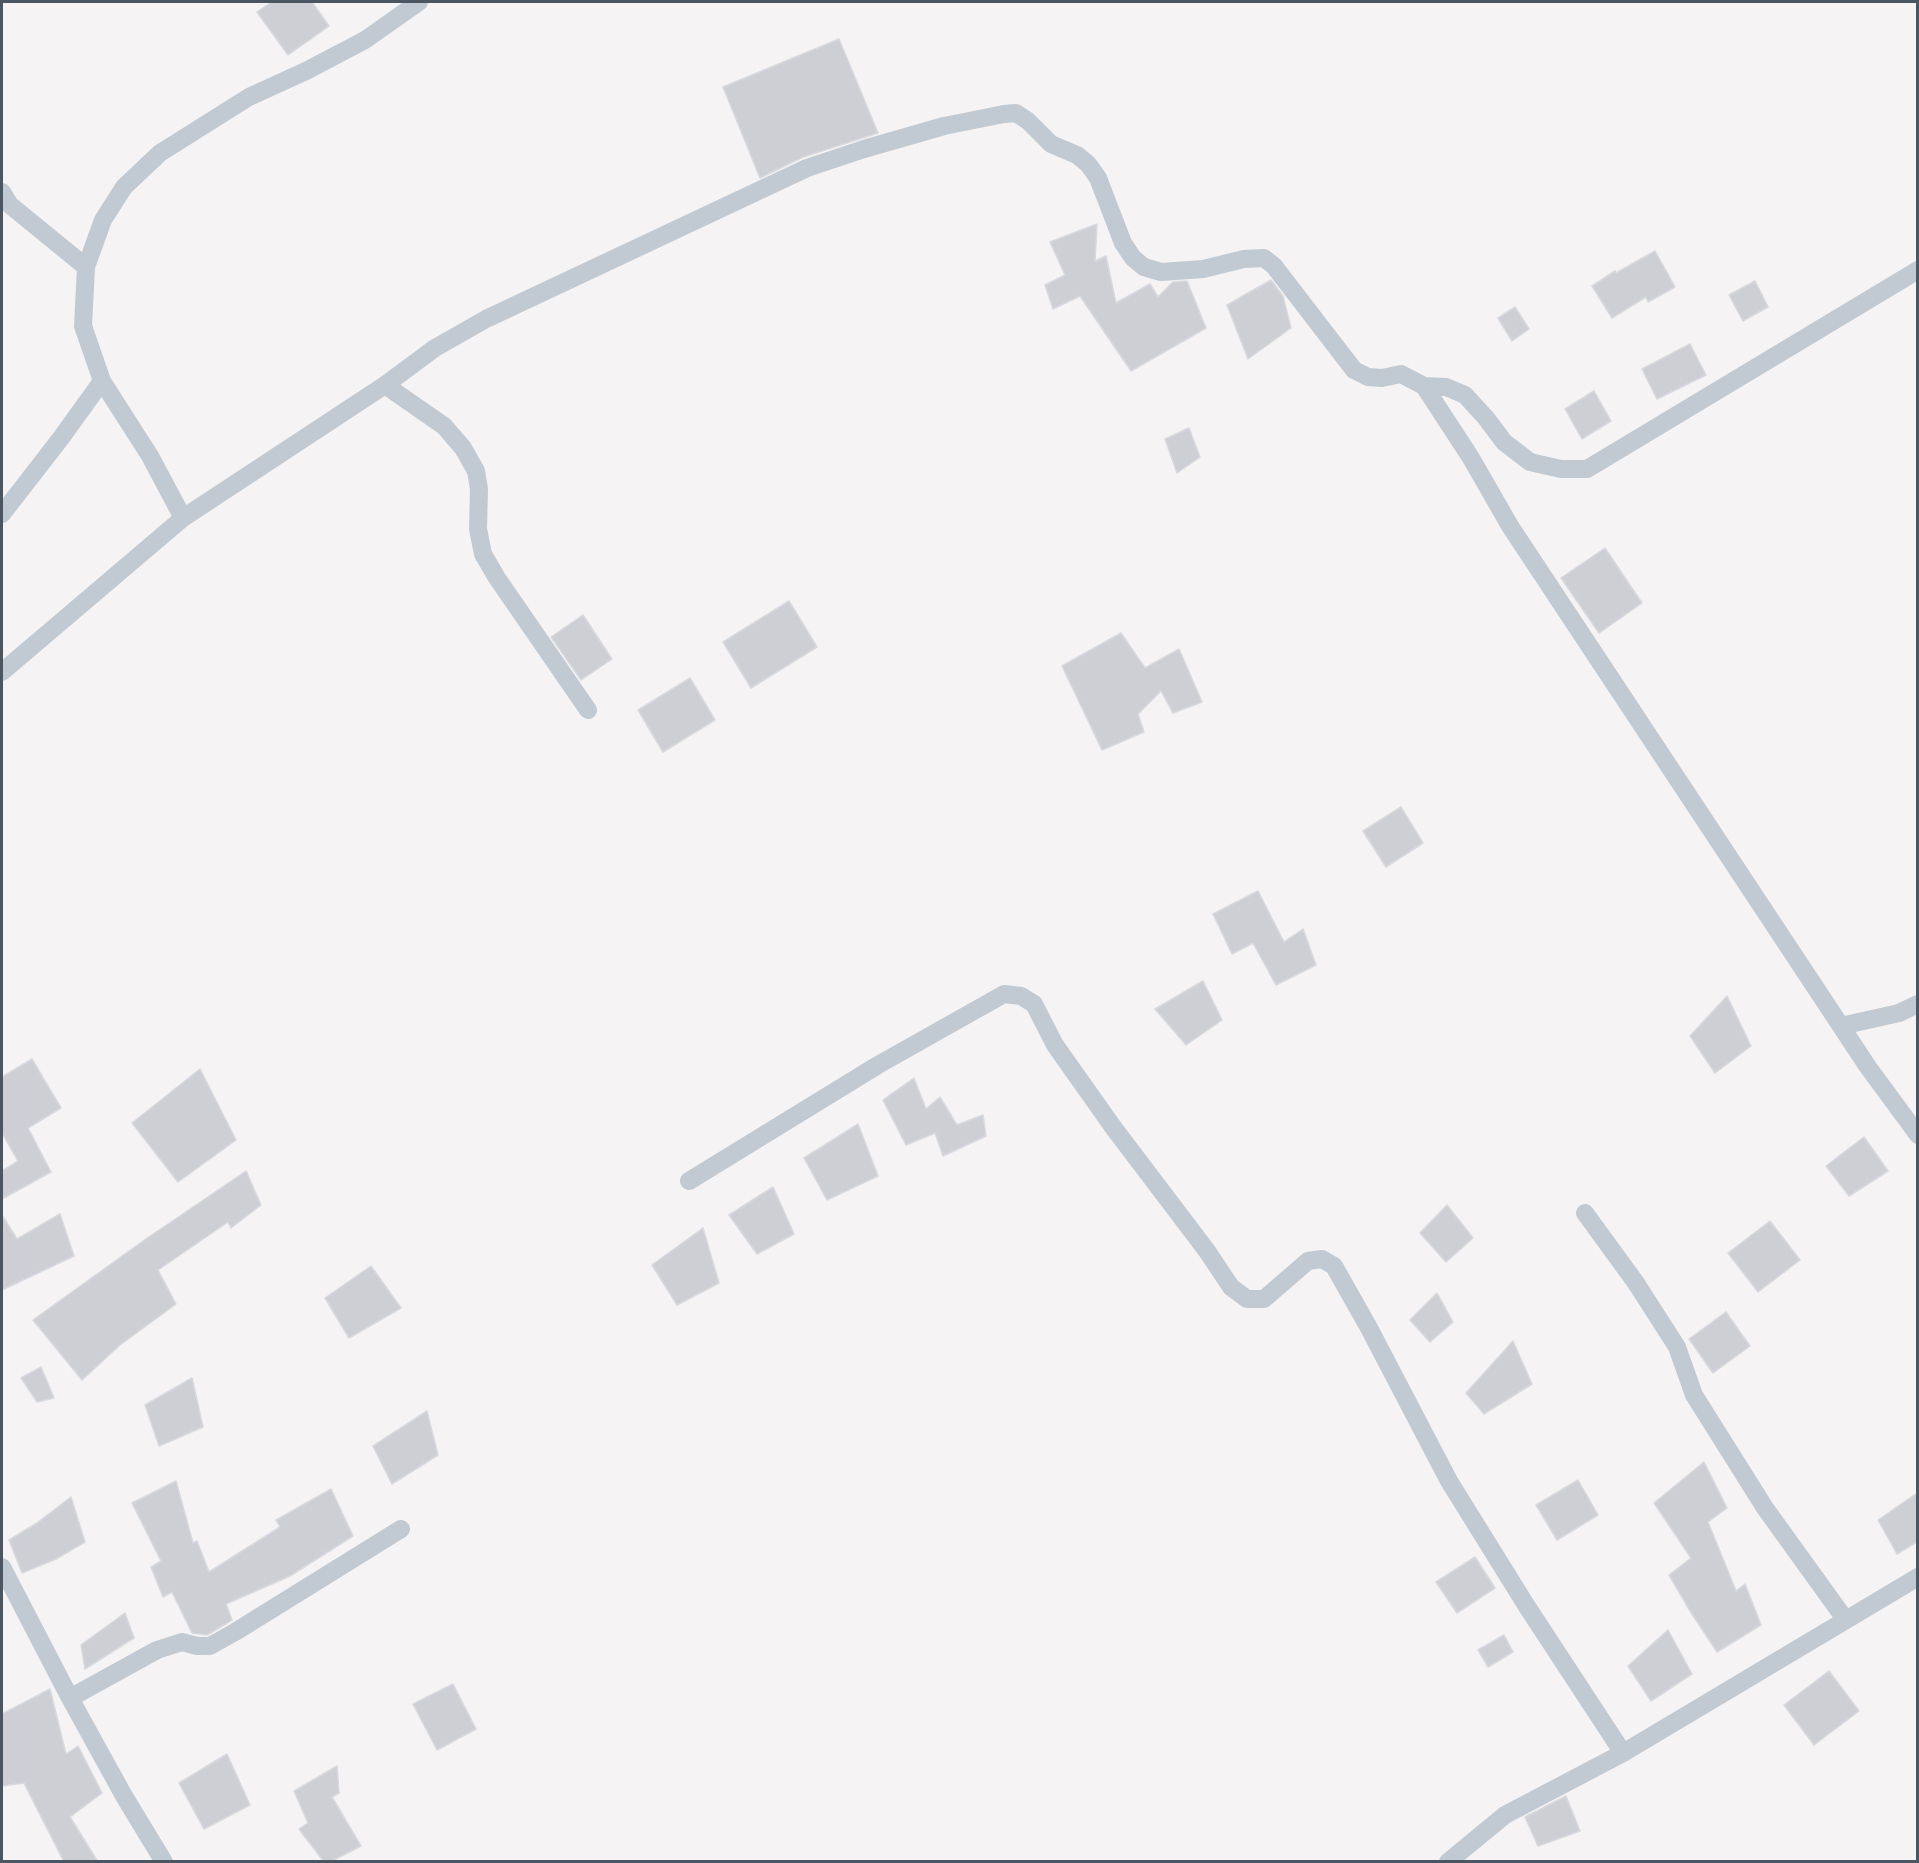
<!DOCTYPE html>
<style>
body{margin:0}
#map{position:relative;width:1919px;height:1863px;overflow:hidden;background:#f5f3f3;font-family:Overpass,sans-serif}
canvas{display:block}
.frame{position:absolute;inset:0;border:3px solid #4a5661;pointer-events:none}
</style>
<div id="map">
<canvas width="1919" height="1863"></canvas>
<div class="frame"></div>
</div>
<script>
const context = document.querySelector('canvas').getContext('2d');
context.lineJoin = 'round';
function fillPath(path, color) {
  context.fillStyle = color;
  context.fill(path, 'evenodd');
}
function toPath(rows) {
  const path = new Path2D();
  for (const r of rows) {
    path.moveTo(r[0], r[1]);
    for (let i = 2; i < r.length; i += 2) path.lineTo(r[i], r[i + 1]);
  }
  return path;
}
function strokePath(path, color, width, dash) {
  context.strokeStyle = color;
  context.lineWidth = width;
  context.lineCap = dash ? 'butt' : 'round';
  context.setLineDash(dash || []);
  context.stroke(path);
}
const building = toPath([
 [272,2,312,2,329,26,288,55,257,12,272,2],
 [839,39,878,133,803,157,760,178,723,87,839,39],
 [1097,224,1095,261,1106,256,1116,303,1150,284,1158,297,1173,282,1187,281,1206,328,1131,371,1080,296,1053,309,1045,285,1065,275,1050,242,1097,224],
 [1655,251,1675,287,1648,302,1646,297,1612,318,1592,286,1615,271,1616,273,1655,251],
 [1271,280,1283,296,1291,328,1248,359,1227,305,1271,280],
 [1755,281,1768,307,1743,321,1729,295,1755,281],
 [1515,307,1529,329,1512,341,1498,318,1515,307],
 [1690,344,1706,375,1657,399,1642,369,1690,344],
 [1594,391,1611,421,1582,439,1565,409,1594,391],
 [1189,428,1200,457,1177,473,1165,439,1189,428],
 [1605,548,1642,603,1599,633,1561,578,1605,548],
 [789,601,817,647,751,688,723,642,789,601],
 [583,615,612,659,581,680,551,637,583,615],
 [1121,633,1145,668,1179,649,1202,702,1173,713,1161,691,1138,714,1144,732,1102,750,1062,666,1121,633],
 [690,678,715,720,663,752,638,710,690,678],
 [1401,807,1423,843,1386,867,1363,831,1401,807],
 [1258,891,1284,942,1303,929,1316,965,1276,985,1253,943,1232,954,1213,914,1258,891],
 [1203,981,1222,1020,1186,1045,1155,1009,1203,981],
 [1727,996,1751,1046,1715,1073,1690,1036,1727,996],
 [32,1059,61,1108,28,1128,51,1172,2,1199,2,1171,18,1161,2,1133,2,1077,32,1059],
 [200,1069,236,1140,178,1182,132,1123,200,1069],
 [914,1078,926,1109,940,1097,957,1125,983,1115,986,1136,943,1156,935,1133,906,1145,883,1100,914,1078],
 [858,1124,878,1176,827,1200,804,1158,858,1124],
 [1864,1137,1888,1171,1849,1196,1826,1166,1864,1137],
 [246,1171,261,1205,231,1228,228,1222,158,1270,176,1304,120,1345,82,1380,33,1320,143,1241,246,1171],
 [773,1187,794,1234,757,1254,729,1215,773,1187],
 [1447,1205,1473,1238,1446,1262,1420,1233,1447,1205],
 [60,1214,74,1256,2,1290,2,1215,17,1239,60,1214],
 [1770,1221,1800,1260,1758,1292,1728,1253,1770,1221],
 [703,1228,719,1283,677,1305,652,1265,703,1228],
 [371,1266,401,1308,349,1338,325,1298,371,1266],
 [1437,1293,1453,1322,1430,1342,1410,1320,1437,1293],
 [1726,1312,1750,1346,1713,1373,1689,1339,1726,1312],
 [1513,1341,1532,1384,1484,1414,1466,1393,1513,1341],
 [41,1367,54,1398,37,1402,21,1378,41,1367],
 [192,1378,203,1427,159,1446,145,1405,192,1378],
 [427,1411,438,1455,392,1484,373,1446,427,1411],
 [1704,1462,1727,1508,1708,1522,1736,1591,1745,1584,1761,1625,1717,1652,1690,1611,1669,1575,1691,1558,1654,1503,1704,1462],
 [1578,1480,1598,1515,1557,1540,1536,1505,1578,1480],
 [176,1481,193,1543,197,1541,209,1572,280,1527,276,1520,331,1489,353,1536,290,1576,226,1604,232,1620,229,1622,207,1635,192,1633,172,1592,163,1597,151,1567,161,1561,132,1503,176,1481],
 [1917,1493,1917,1542,1897,1554,1878,1520,1917,1493],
 [71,1497,85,1542,56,1559,22,1573,9,1540,37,1523,71,1497],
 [1475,1557,1495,1588,1457,1613,1436,1582,1475,1557],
 [125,1613,134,1638,85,1669,81,1645,125,1613],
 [1668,1630,1692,1674,1651,1701,1628,1666,1668,1630],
 [1504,1635,1513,1652,1488,1667,1478,1650,1504,1635],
 [1829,1671,1859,1711,1814,1745,1784,1705,1829,1671],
 [453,1684,476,1729,437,1750,413,1704,453,1684],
 [50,1689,66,1754,78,1746,102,1793,70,1817,98,1862,64,1862,24,1783,2,1786,2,1714,50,1689],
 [227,1754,250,1805,204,1829,179,1783,227,1754],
 [337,1766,339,1793,332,1797,361,1846,330,1862,324,1862,299,1829,308,1823,294,1791,337,1766],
 [1566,1796,1580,1831,1538,1846,1525,1817,1566,1796]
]);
const minor = toPath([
 [2,192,10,205,86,267],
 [385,385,444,426,463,448,476,471,479,489,478,529,483,554,497,578,588,710],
 [1424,386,1471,458,1510,526,1868,1067,1918,1135],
 [2,514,61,438,102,381],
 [183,518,150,456,102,381,83,326,86,267,103,220,124,187,160,153,249,97,306,71,365,40,419,2],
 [2,672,183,518,385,385,435,348,486,319,807,168,864,149,944,126,1004,114,1016,113,1028,121,1051,144,1077,155,1088,164,1098,178,1123,243,1133,258,1144,267,1161,272,1203,269,1244,259,1264,258,1274,266,1354,370,1368,377,1382,378,1401,374,1424,386,1446,387,1465,395,1486,418,1504,442,1530,462,1561,469,1587,469,1918,270],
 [1841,1026,1899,1013,1918,1004],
 [689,1181,878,1065,1004,994,1021,996,1034,1004,1055,1045,1113,1127,1207,1251,1231,1287,1247,1299,1264,1299,1308,1261,1322,1259,1334,1266,1369,1328,1449,1481,1526,1605,1623,1753],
 [1585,1213,1636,1283,1677,1347,1694,1395,1765,1508,1845,1619],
 [2,1567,70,1698,124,1796,164,1862],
 [70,1698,157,1650,182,1642,197,1646,210,1646,235,1632,401,1529],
 [1448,1862,1505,1815,1623,1753,1918,1577]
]);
fillPath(building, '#cdcfd5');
strokePath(building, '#d7d9de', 1.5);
strokePath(minor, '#c1cad2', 18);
</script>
